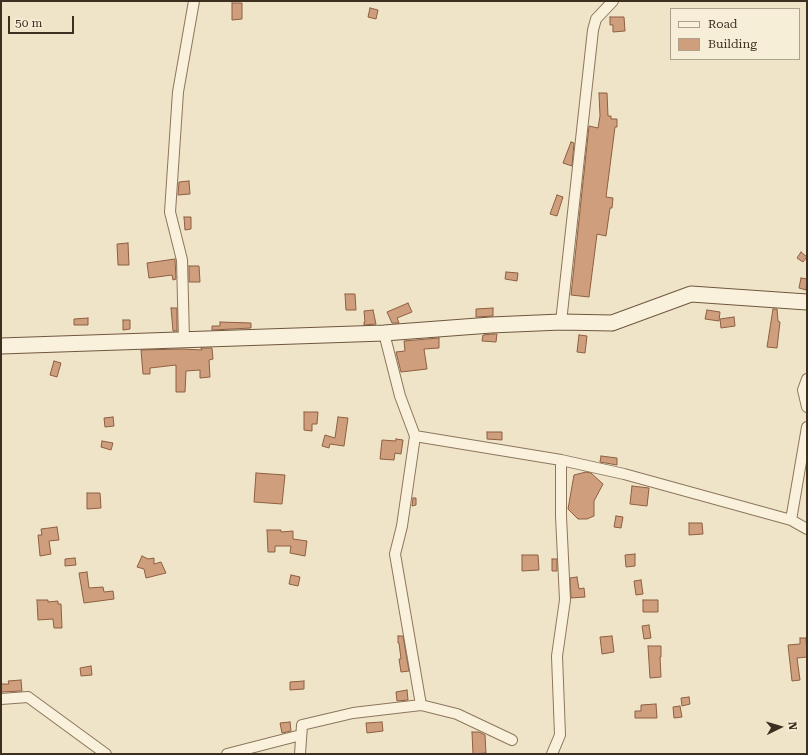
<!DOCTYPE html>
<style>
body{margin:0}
#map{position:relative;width:808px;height:755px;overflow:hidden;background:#f0e4c8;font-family:"Roboto Serif",serif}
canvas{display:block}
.frame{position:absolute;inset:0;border:2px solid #3d2e20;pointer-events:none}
.legend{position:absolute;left:670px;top:8px;width:130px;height:52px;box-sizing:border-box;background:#f7eed8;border:1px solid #ada18e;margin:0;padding:5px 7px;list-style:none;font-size:12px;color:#3d2e20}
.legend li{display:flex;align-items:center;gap:8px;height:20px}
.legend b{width:20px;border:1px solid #ada18e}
.north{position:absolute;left:760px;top:707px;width:40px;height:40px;-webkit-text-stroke:3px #f7eed8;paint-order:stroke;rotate:85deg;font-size:11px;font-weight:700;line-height:16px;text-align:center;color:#3d2e20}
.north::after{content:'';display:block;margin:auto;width:14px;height:18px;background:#3d2e20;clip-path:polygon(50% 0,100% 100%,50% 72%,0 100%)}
.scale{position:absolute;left:8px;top:16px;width:66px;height:18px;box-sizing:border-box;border:2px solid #3d2e20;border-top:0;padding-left:5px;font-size:12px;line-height:14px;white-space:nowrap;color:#3d2e20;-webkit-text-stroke:3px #f7eed8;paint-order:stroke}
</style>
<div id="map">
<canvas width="808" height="755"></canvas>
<div class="frame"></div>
<ul class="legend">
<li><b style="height:5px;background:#faf1dc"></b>Road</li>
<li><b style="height:11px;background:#cf9f7d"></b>Building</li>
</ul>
<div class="north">N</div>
<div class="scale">50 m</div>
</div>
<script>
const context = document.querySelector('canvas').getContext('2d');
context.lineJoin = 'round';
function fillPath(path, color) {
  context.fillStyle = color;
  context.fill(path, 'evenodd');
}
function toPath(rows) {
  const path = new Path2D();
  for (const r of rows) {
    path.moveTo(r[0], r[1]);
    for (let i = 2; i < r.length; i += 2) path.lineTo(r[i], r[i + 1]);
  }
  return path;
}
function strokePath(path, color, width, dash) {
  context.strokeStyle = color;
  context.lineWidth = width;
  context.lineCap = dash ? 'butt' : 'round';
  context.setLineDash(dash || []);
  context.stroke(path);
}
const building = toPath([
 [232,3,242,3,242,19,232,20,232,3],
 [370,8,378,10,376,19,368,17,370,8],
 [610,17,624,17,625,31,613,32,613,25,610,25,610,17],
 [599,93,607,93,608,116,611,116,611,119,617,119,617,127,615,127,606,197,613,198,612,208,610,208,606,236,597,234,589,297,571,295,589,126,598,128,600,116,599,93],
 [571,142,574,143,572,166,563,163,571,142],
 [189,181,190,194,178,195,179,182,189,181],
 [557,195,563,197,557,216,550,214,557,195],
 [184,217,191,217,191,229,185,230,184,217],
 [128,243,129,265,118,265,117,244,128,243],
 [801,252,807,257,803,262,797,258,801,252],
 [175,259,176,279,173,280,172,275,149,278,147,263,175,259],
 [189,266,199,266,200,282,189,282,189,266],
 [506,272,518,273,517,281,505,279,506,272],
 [801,278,807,279,806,290,799,288,801,278],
 [345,294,355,294,356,310,346,310,345,294],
 [408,303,412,312,397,318,399,323,392,323,387,312,408,303],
 [171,308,177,308,177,331,173,331,171,308],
 [493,308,493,316,476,317,476,309,493,308],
 [773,309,777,309,778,321,780,322,777,348,767,347,773,309],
 [373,310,376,324,364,325,364,322,365,322,364,311,373,310],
 [707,310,720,312,719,321,705,319,707,310],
 [734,317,735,326,721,328,720,319,734,317],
 [88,318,88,325,74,325,74,319,88,318],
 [123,320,130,320,130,329,123,330,123,320],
 [220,322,251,323,251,328,212,330,212,326,220,326,220,322],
 [493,334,497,334,496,342,482,341,483,335,493,334],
 [579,335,587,336,585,353,577,352,579,335],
 [439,338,439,348,424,349,427,369,401,372,396,352,405,351,404,341,439,338],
 [201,348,212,348,213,359,209,360,210,377,200,378,200,370,186,371,185,392,176,392,176,365,150,368,150,374,143,374,141,350,182,349,202,350,201,348],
 [54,361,61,363,57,377,50,375,54,361],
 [304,412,318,412,317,424,312,424,312,431,304,430,304,412],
 [113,417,114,426,105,427,104,418,113,417],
 [338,417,348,418,344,446,330,444,329,448,322,446,325,435,335,438,338,417],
 [487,432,502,432,502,440,487,439,487,432],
 [396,439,403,440,401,454,395,453,394,460,380,459,382,440,396,441,396,439],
 [102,441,113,443,111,450,101,447,102,441],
 [601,456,617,458,617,465,600,462,601,456],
 [586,472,591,473,603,484,594,501,594,516,587,519,578,519,568,509,574,475,586,472],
 [256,473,285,475,282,504,254,502,256,473],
 [632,486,649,488,647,506,630,504,632,486],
 [87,493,100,493,101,508,87,509,87,493],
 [413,498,416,498,416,505,412,506,413,498],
 [616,516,623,517,621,528,614,527,616,516],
 [689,523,702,523,703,534,689,535,689,523],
 [57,527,59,540,49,541,51,554,40,556,38,535,42,535,41,529,57,527],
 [267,530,281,530,281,532,293,531,293,539,307,541,305,556,290,553,291,546,275,546,275,552,268,552,267,530],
 [635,554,635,566,626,567,625,555,635,554],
 [522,555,538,555,539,570,522,571,522,555],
 [142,556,148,559,154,558,154,564,161,562,166,573,146,578,144,569,137,567,142,556],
 [75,558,76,565,65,566,65,559,75,558],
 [552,559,557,559,557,571,552,571,552,559],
 [87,572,89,588,103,587,104,592,113,591,114,599,84,603,79,573,87,572],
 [291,575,300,577,298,586,289,584,291,575],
 [577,577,579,589,584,588,585,597,571,598,570,578,577,577],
 [641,580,643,594,636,595,634,581,641,580],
 [37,600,48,600,48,602,58,601,58,604,61,604,62,628,54,628,53,619,38,620,37,600],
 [643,600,658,600,658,612,643,612,643,600],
 [649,625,651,638,644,639,642,626,649,625],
 [398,636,403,636,409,671,401,672,399,659,401,659,399,643,398,643,398,636],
 [612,636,614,652,602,654,600,637,612,636],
 [800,638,806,638,807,657,797,658,800,680,792,681,788,645,800,644,800,638],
 [648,646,661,646,661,657,660,657,661,677,650,678,648,646],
 [91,666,92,675,81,676,80,668,91,666],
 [21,680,22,691,1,692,1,684,9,684,8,681,21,680],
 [304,681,304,689,290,690,290,682,304,681],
 [407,690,408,700,397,701,396,692,407,690],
 [689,697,690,704,682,706,681,698,689,697],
 [656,704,657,718,635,718,635,711,641,711,641,705,656,704],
 [680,706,682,717,674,718,673,707,680,706],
 [290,722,291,731,282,733,280,723,290,722],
 [382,722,383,731,367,733,366,723,382,722],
 [472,732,479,732,485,735,486,753,473,754,472,732]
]);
const street = toPath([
 [561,322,593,30,596,19,613,1],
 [384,333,400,396,415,436],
 [184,340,182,260,170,212,178,92,194,1],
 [807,379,803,390,807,407],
 [561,460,624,474,791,520,807,529],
 [791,520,807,427],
 [1,699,28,697,106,754],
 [421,705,457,714,512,740],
 [227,754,301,735],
 [300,754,302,725,353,713,421,705,395,554,402,526,415,436,561,460,561,516,565,600,557,656,560,735,552,754]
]);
const secondary = toPath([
 [1,346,384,333,491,325,561,322,612,323,691,294,807,302]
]);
fillPath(building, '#cf9f7d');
strokePath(building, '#8d5f41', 1);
strokePath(street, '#8d765c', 12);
strokePath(secondary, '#6f573f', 17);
strokePath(street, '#faf1dc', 10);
strokePath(secondary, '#faf1dc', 15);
</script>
